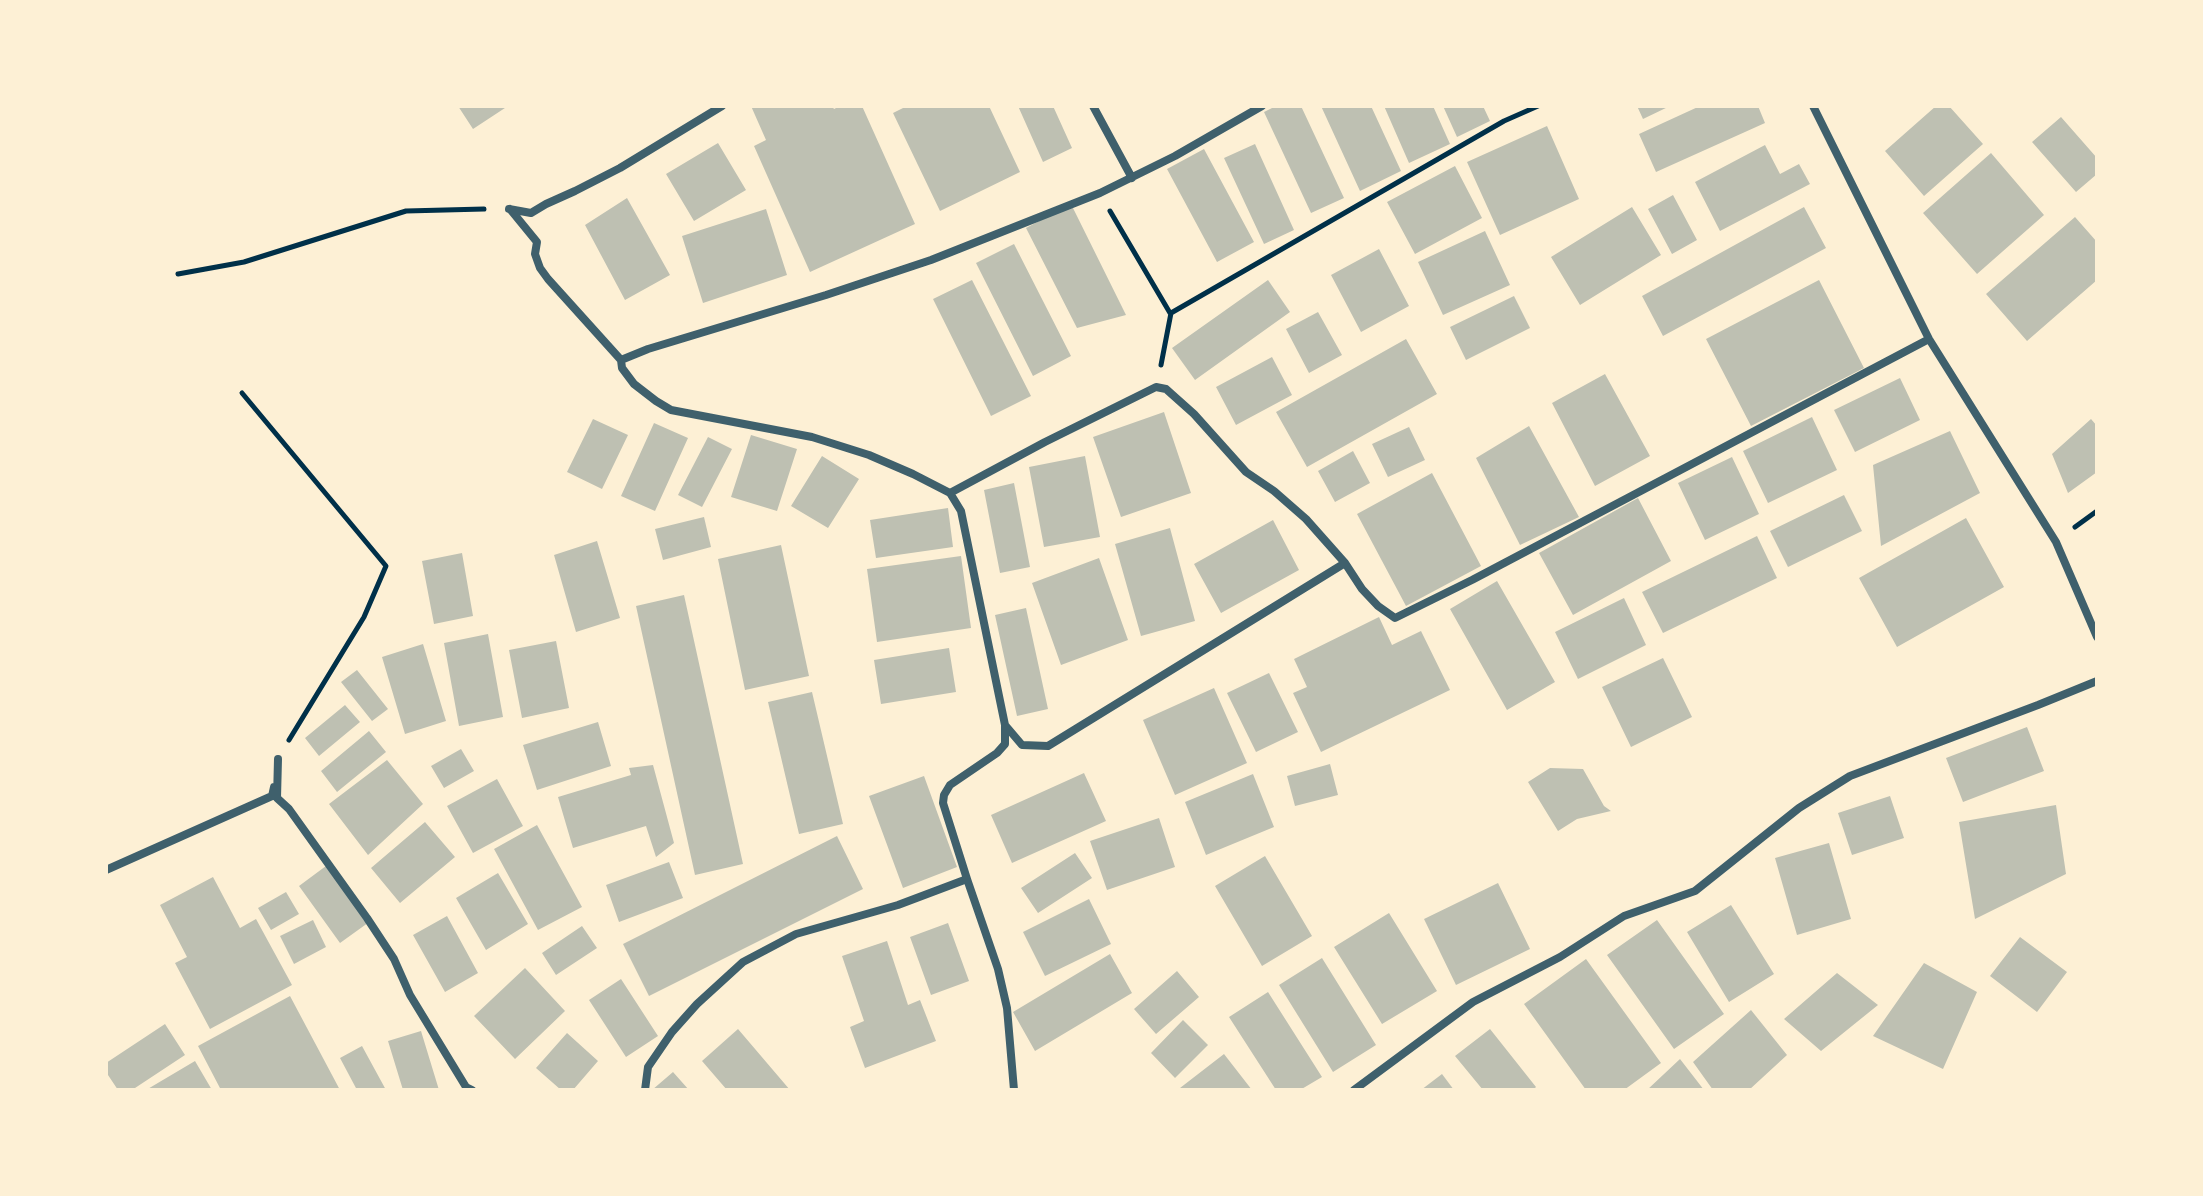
<!DOCTYPE html>
<style>
body{margin:0}
#map{position:relative;width:2203px;height:1196px;overflow:hidden;background:#fdf0d5;font-family:Arial,sans-serif}
canvas{display:block}
.frame{position:absolute;inset:0;border:108px solid #fdf0d5;pointer-events:none}
</style>
<div id="map">
<canvas width="2203" height="1196"></canvas>
<div class="frame"></div>
</div>
<script>
const context = document.querySelector('canvas').getContext('2d');
context.lineJoin = 'round';
function fillPath(path, color) {
  context.fillStyle = color;
  context.fill(path, 'evenodd');
}
function toPath(rows) {
  const path = new Path2D();
  for (const r of rows) {
    path.moveTo(r[0], r[1]);
    for (let i = 2; i < r.length; i += 2) path.lineTo(r[i], r[i + 1]);
  }
  return path;
}
function strokePath(path, color, width, dash) {
  context.strokeStyle = color;
  context.lineWidth = width;
  context.lineCap = dash ? 'butt' : 'round';
  context.setLineDash(dash || []);
  context.stroke(path);
}
const building = toPath([
 [458,106,508,106,473,129],
 [751,106,832,106,834,109,840,106,862,106,915,224,810,272,754,146,766,140],
 [907,106,989,106,1020,172,940,211,893,113],
 [1018,106,1053,106,1072,148,1043,162],
 [1276,106,1301,106,1344,198,1311,213,1264,112],
 [1321,106,1371,106,1401,171,1360,191],
 [1384,106,1433,106,1450,144,1409,163],
 [1443,106,1483,106,1490,121,1457,137],
 [1637,106,1670,106,1643,119],
 [1700,106,1758,106,1765,123,1656,172,1639,134],
 [1936,106,1949,106,1983,144,1924,196,1885,151],
 [2061,117,2097,158,2097,174,2076,192,2032,142],
 [1547,126,1579,199,1500,235,1467,162],
 [718,143,746,190,694,221,666,174],
 [1255,144,1294,230,1264,244,1224,158],
 [1765,145,1780,174,1799,164,1810,184,1720,231,1695,182],
 [1204,149,1254,242,1217,262,1167,169],
 [1991,153,2044,215,1977,274,1923,213],
 [1455,166,1482,218,1415,254,1387,202],
 [1673,195,1697,240,1672,254,1648,209],
 [627,198,670,275,625,300,585,225],
 [1071,204,1126,315,1077,328,1026,228],
 [1632,207,1661,255,1580,305,1551,257],
 [1804,207,1826,248,1663,336,1642,296],
 [766,209,787,275,703,303,682,236],
 [2075,217,2097,242,2097,280,2027,341,1986,294],
 [1485,231,1510,285,1443,315,1418,262],
 [1014,244,1071,356,1033,376,976,263],
 [1379,249,1409,306,1361,332,1331,275],
 [972,280,1031,396,991,416,933,299],
 [1268,280,1290,312,1195,380,1172,348],
 [1819,280,1864,368,1751,426,1706,339],
 [1514,296,1530,328,1466,360,1450,327],
 [1318,312,1342,355,1309,373,1286,329],
 [1406,339,1437,394,1307,467,1276,412],
 [1272,357,1292,395,1236,425,1216,387],
 [1605,374,1650,456,1595,486,1552,403],
 [1900,378,1920,420,1855,452,1834,410],
 [1164,412,1191,493,1121,517,1093,437],
 [1812,417,1837,470,1768,503,1743,451],
 [593,419,628,435,602,489,567,472],
 [2091,419,2097,426,2097,472,2068,493,2052,454],
 [654,423,688,438,655,511,621,496],
 [1529,426,1579,517,1520,545,1476,458],
 [1409,427,1425,460,1388,477,1372,444],
 [1950,431,1980,493,1881,546,1873,465],
 [751,435,797,449,777,511,731,497],
 [708,437,732,449,702,507,678,495],
 [1353,451,1370,483,1335,502,1318,471],
 [822,456,859,479,828,528,791,506],
 [1085,456,1100,537,1044,547,1029,467],
 [1732,457,1759,514,1705,540,1678,483],
 [1432,473,1481,566,1406,606,1357,514],
 [1014,483,1030,567,1000,573,984,490],
 [1844,495,1862,531,1788,567,1770,531],
 [1638,498,1671,561,1573,615,1539,553],
 [948,508,953,547,876,558,870,520],
 [704,517,711,547,663,560,655,529],
 [1966,518,2004,587,1897,647,1859,578],
 [1273,520,1299,570,1221,613,1194,564],
 [1170,528,1195,621,1141,636,1115,544],
 [1757,536,1777,578,1663,633,1642,592],
 [597,541,620,618,576,632,554,555],
 [781,545,809,676,745,690,718,559],
 [462,553,473,616,434,624,422,561],
 [961,556,971,628,877,642,867,569],
 [1099,558,1128,640,1061,665,1032,583],
 [1497,581,1555,682,1507,710,1450,609],
 [684,595,743,864,695,875,636,606],
 [1624,598,1646,645,1578,679,1555,632],
 [1026,608,1048,709,1017,716,995,615],
 [1379,617,1392,645,1421,631,1450,690,1321,752,1293,693,1307,687,1294,659],
 [488,634,503,717,459,726,444,643],
 [556,641,569,708,522,718,509,650],
 [423,644,446,721,405,734,382,657],
 [949,648,956,692,881,704,874,660],
 [1663,658,1692,717,1631,747,1602,687],
 [357,670,388,709,372,721,341,682],
 [1269,673,1298,732,1256,752,1227,693],
 [1214,688,1247,763,1175,795,1143,720],
 [812,692,843,824,799,834,768,702],
 [345,705,360,722,319,756,305,738],
 [598,722,611,766,537,790,523,745],
 [2027,727,2044,771,1963,802,1946,758],
 [369,731,386,752,337,792,321,771],
 [461,749,474,771,444,788,431,766],
 [387,760,423,804,368,855,329,804],
 [1330,764,1338,795,1295,806,1287,776],
 [653,765,674,843,656,857,646,826,573,848,558,797,631,775,629,768],
 [1550,768,1583,769,1604,806,1611,811,1577,819,1558,831,1528,782],
 [1084,773,1106,821,1012,863,991,815],
 [1253,774,1274,827,1206,855,1185,802],
 [924,776,957,867,903,888,869,796],
 [497,779,523,826,473,853,447,806],
 [1890,796,1904,838,1852,855,1838,813],
 [2056,805,2066,874,1975,919,1959,822],
 [1159,818,1175,867,1107,890,1090,841],
 [425,822,455,857,400,903,371,868],
 [537,825,582,907,538,930,494,849],
 [837,836,863,889,649,996,623,944],
 [1829,843,1851,919,1797,935,1775,858],
 [1075,853,1092,878,1038,913,1021,888],
 [1265,856,1312,936,1262,966,1215,886],
 [669,862,683,898,619,922,606,885],
 [330,863,372,920,340,943,299,886],
 [498,873,528,924,486,950,456,898],
 [213,877,240,928,256,919,292,985,210,1029,175,963,187,957,160,905],
 [1498,883,1530,949,1456,985,1424,919],
 [286,892,299,914,271,930,258,908],
 [1089,899,1111,944,1045,976,1023,932],
 [1731,905,1774,974,1729,1002,1687,932],
 [1389,913,1437,991,1382,1024,1334,947],
 [447,916,478,973,445,992,413,935],
 [313,920,326,947,294,964,280,936],
 [1657,920,1724,1014,1674,1049,1607,955],
 [948,923,969,981,931,995,910,937],
 [582,926,597,948,556,975,542,953],
 [2020,937,2067,972,2037,1012,1990,976],
 [887,941,908,1005,920,1000,936,1041,865,1068,850,1027,864,1021,842,956],
 [1110,954,1132,993,1035,1051,1013,1012],
 [1322,958,1376,1045,1333,1072,1279,985],
 [1586,959,1661,1063,1624,1090,1586,1090,1524,1004],
 [1924,963,1977,992,1943,1069,1873,1036],
 [525,968,565,1011,515,1059,474,1016],
 [1177,971,1199,997,1156,1034,1134,1009],
 [1837,973,1878,1005,1821,1051,1784,1019],
 [621,979,658,1036,626,1057,589,1000],
 [1268,992,1322,1077,1300,1090,1276,1090,1229,1017],
 [290,996,340,1090,221,1090,198,1046],
 [1751,1010,1787,1055,1749,1090,1713,1090,1693,1062],
 [1183,1020,1208,1045,1175,1078,1151,1053],
 [165,1024,185,1055,132,1090,118,1090,106,1072,106,1063],
 [738,1029,790,1090,727,1090,702,1061],
 [1490,1029,1536,1087,1533,1090,1483,1090,1455,1056],
 [421,1031,439,1090,403,1090,388,1041],
 [567,1033,598,1061,573,1090,561,1090,536,1068],
 [362,1046,386,1090,357,1090,340,1058],
 [1224,1054,1252,1090,1181,1090,1180,1088],
 [1680,1059,1704,1090,1647,1090],
 [195,1061,212,1090,146,1090],
 [673,1072,689,1090,652,1090],
 [1442,1074,1454,1090,1421,1090]
]);
const path = toPath([
 [1110,211,1170,313],
 [178,274,244,262,406,211,484,209],
 [1161,365,1171,313,1504,121,1538,106],
 [242,393,386,566,364,617,289,740],
 [2075,527,2097,511]
]);
const minor = toPath([
 [1093,106,1132,178],
 [1262,106,1175,156,1100,193,931,260,826,295,648,349,621,360,622,368,634,384,656,401,671,410,812,437,869,455,913,474,950,493,961,511,1005,725,1022,745,1048,746,1345,563],
 [1813,106,1929,339,2056,542,2097,637],
 [509,209,531,213,546,204,575,191,620,168,722,106],
 [510,209,537,242,535,254,540,268,548,279,621,360],
 [950,493,1045,442,1156,387,1166,389,1194,414,1246,472,1274,491,1306,519,1345,563,1362,589,1378,606,1395,618,1472,580,1929,339],
 [278,759,277,798,289,809,367,918,394,959,410,995,466,1087,472,1090],
 [106,870,272,796,274,787],
 [967,879,998,969,1007,1008,1014,1090],
 [645,1090,648,1067,672,1032,697,1004,743,962,796,934,898,905,967,879,943,803,944,795,950,785,997,753,1005,744,1005,725],
 [1354,1090,1473,1002,1560,957,1624,916,1695,891,1799,808,1850,776,2038,705,2097,681]
]);
fillPath(building, '#bec0b2');
strokePath(path, '#003049', 5);
strokePath(minor, '#3f606c', 8);
</script>
